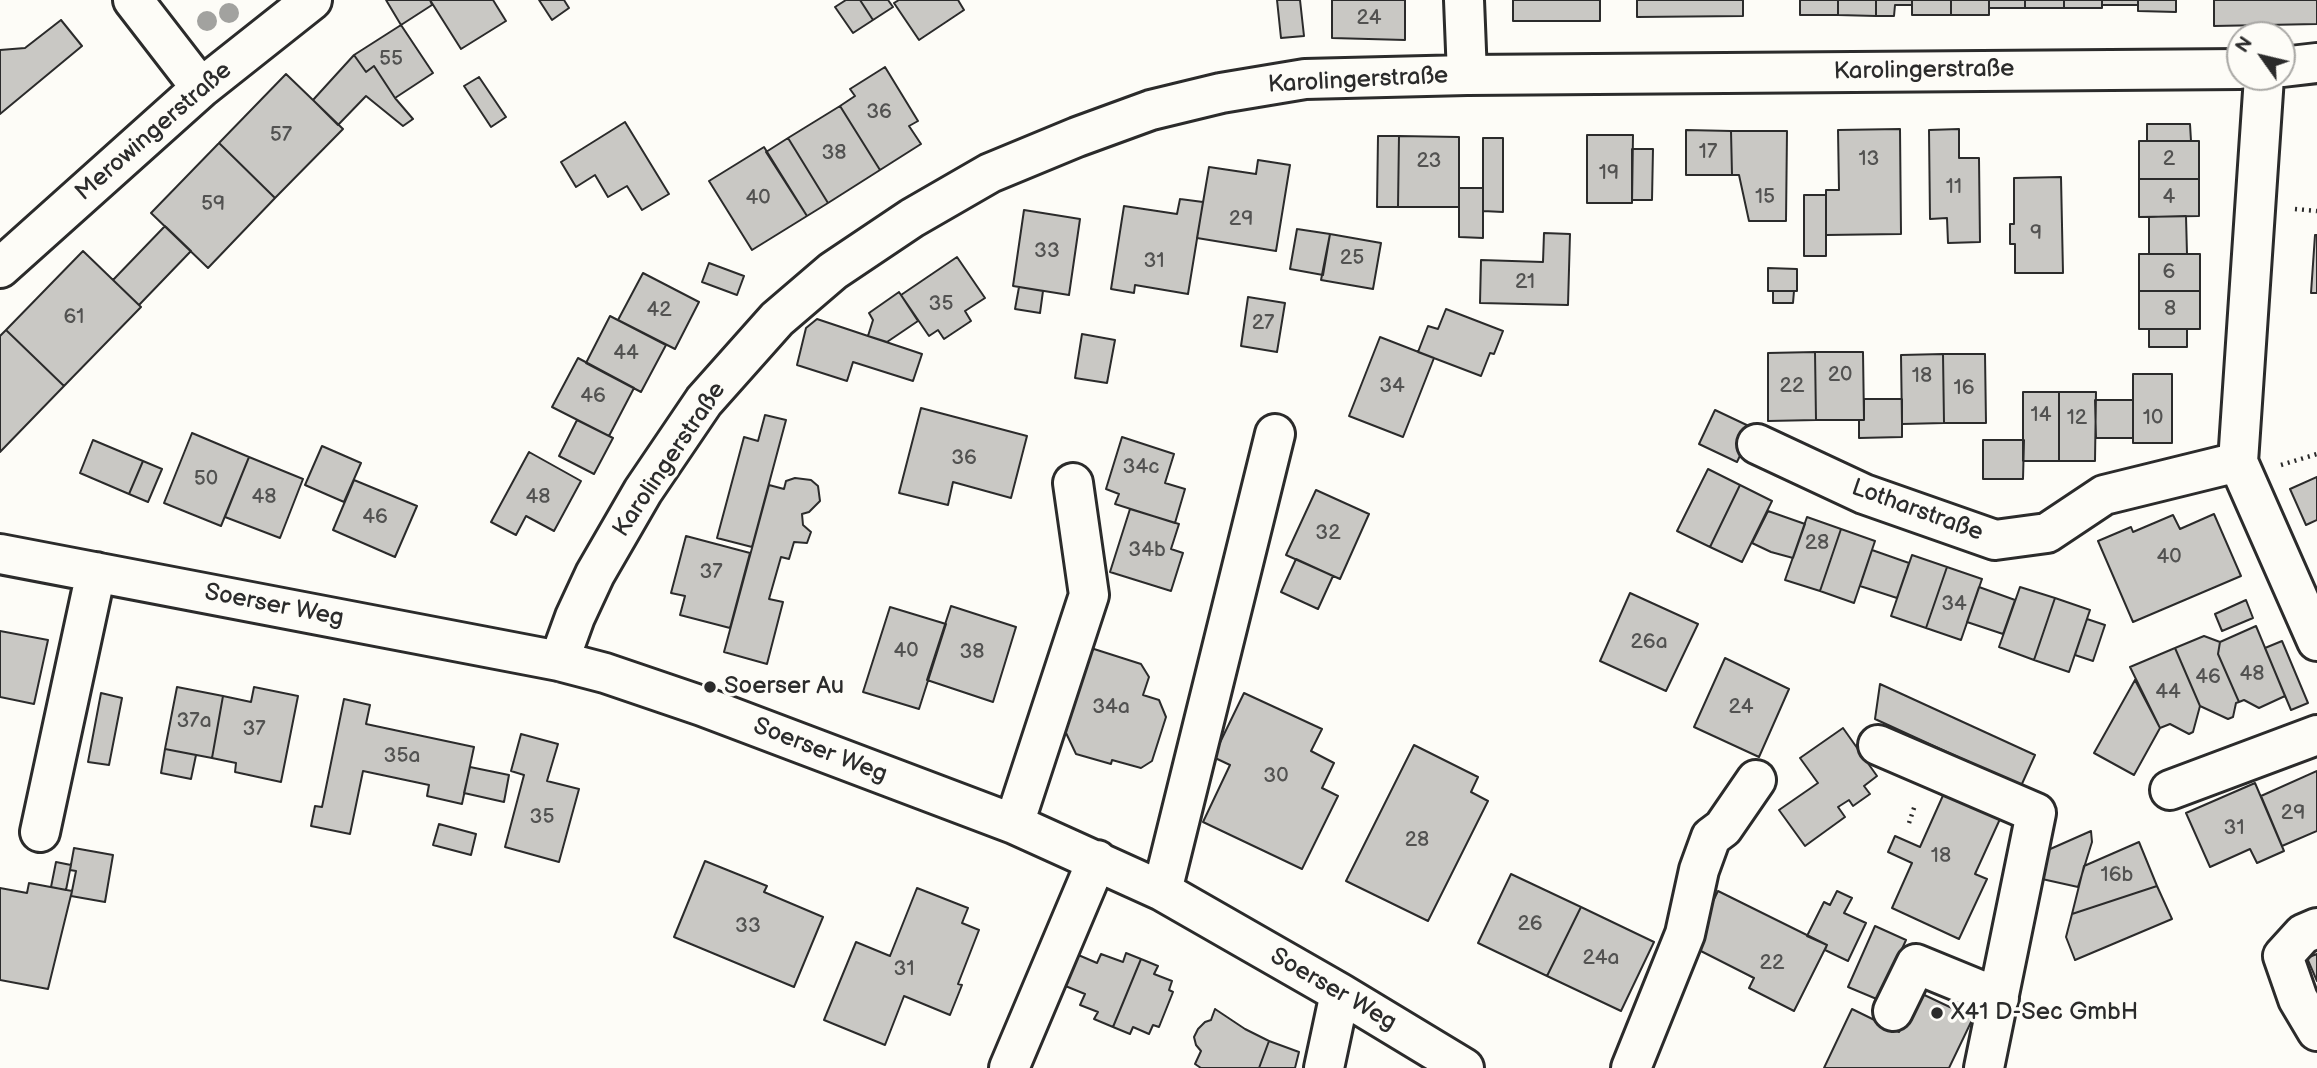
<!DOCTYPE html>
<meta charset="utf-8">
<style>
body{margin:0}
#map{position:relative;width:2317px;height:1068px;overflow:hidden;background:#fdfcf7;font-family:"Balsamiq Sans",sans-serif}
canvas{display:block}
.north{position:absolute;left:2226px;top:21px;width:70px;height:70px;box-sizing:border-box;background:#fdfcf7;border:2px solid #a9a8a5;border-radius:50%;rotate:304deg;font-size:19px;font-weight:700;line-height:28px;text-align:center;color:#2b2b2b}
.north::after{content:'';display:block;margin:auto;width:24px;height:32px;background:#2b2b2b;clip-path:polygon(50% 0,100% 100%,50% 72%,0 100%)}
</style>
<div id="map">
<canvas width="2317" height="1068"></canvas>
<div class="north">N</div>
</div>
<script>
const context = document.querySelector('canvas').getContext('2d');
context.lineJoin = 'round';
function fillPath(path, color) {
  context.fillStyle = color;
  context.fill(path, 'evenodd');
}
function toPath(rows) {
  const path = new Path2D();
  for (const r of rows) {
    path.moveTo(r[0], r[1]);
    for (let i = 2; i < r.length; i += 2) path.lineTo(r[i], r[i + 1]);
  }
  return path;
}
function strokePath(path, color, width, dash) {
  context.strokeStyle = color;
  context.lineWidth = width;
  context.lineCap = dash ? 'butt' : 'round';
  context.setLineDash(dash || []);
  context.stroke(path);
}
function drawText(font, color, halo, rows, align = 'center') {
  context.font = font + ' "Balsamiq Sans",sans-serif';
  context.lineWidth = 7;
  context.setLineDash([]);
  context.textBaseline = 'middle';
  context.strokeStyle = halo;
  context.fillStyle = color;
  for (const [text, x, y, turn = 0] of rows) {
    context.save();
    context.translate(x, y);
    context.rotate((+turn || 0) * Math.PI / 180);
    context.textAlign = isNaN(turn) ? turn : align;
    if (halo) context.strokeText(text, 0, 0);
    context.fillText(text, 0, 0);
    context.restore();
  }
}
const building = toPath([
 [386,0,430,0,432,5,401,25,386,0],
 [430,0,493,0,506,21,461,49,430,0],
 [539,0,564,0,569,8,552,20,539,0],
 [846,0,860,0,873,20,853,33,835,7,846,0],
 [860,0,888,0,893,7,873,20,860,0],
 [899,0,958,0,964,10,919,40,894,3,899,0],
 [1277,0,1300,0,1304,36,1281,38,1277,0],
 [1332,0,1405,0,1405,40,1332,38,1332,0],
 [1513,0,1600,0,1600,21,1513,21,1513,0],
 [1637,0,1743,0,1743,16,1637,17,1637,0],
 [1800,0,1838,0,1838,15,1800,15,1800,0],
 [1838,0,1876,0,1876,16,1838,15,1838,0],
 [1876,0,1912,0,1912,5,1895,5,1894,16,1876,16,1876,0],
 [1912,0,1951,0,1951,15,1912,15,1912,0],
 [1951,0,1989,0,1989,15,1951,15,1951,0],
 [1989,0,2025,0,2025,8,1989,8,1989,0],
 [2025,0,2064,0,2064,8,2025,8,2025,0],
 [2064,0,2102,0,2102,8,2064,8,2064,0],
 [2102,0,2138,0,2138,5,2102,5,2102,0],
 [2138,0,2176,0,2176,12,2138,11,2138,0],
 [2214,0,2317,0,2317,24,2214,26,2214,0],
 [61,20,82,46,0,114,0,50,25,48,61,20],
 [401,25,433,73,395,98,374,66,366,72,354,55,401,25],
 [354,55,366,72,374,66,395,98,413,119,403,126,366,96,338,125,313,100,354,55],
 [885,67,918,121,909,126,921,144,880,170,840,106,855,96,850,89,885,67],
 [286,74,343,129,275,198,219,143,286,74],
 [479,77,506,117,491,127,464,86,479,77],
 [840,106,880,170,828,203,788,138,840,106],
 [625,122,669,194,642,210,627,186,608,197,595,175,576,187,561,162,625,122],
 [2147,124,2190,124,2191,141,2147,141,2147,124],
 [1900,129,1901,234,1826,235,1826,190,1839,190,1838,130,1900,129],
 [1959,129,1959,158,1979,158,1980,242,1948,243,1947,218,1930,219,1929,130,1959,129],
 [1686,130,1731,131,1732,175,1686,175,1686,130],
 [1731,131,1787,131,1786,221,1749,221,1739,175,1732,175,1731,131],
 [1587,135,1633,135,1632,203,1587,203,1587,135],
 [1378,136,1399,136,1398,207,1377,207,1378,136],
 [1399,136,1459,137,1459,207,1398,207,1399,136],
 [788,138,828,203,807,216,766,152,788,138],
 [1483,138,1503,138,1503,212,1483,211,1483,138],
 [2139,141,2199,141,2199,179,2139,179,2139,141],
 [219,143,275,198,208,268,151,213,219,143],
 [764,147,807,216,752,250,709,181,764,147],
 [1632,149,1653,149,1652,200,1632,200,1632,149],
 [1258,160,1290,165,1276,251,1197,238,1209,167,1256,174,1258,160],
 [2061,177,2063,273,2015,273,2015,244,2010,244,2010,224,2014,224,2014,178,2061,177],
 [2139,179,2199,179,2199,216,2139,217,2139,179],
 [1459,188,1483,188,1483,238,1459,237,1459,188],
 [1804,195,1826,195,1826,256,1804,256,1804,195],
 [1180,199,1203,202,1188,294,1135,285,1134,293,1111,289,1124,206,1177,214,1180,199],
 [1024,210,1080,219,1069,295,1013,286,1024,210],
 [2186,216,2187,254,2149,254,2149,217,2186,216],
 [165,226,191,251,139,305,113,280,165,226],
 [1297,229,1330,234,1323,275,1290,269,1297,229],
 [1544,233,1570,234,1568,305,1480,303,1481,260,1543,262,1544,233],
 [1330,234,1381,243,1373,289,1321,280,1330,234],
 [2315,235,2317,235,2317,293,2311,293,2315,235],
 [83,251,141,307,64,386,6,330,83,251],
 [2139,254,2200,254,2200,291,2139,291,2139,254],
 [957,257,985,298,965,311,971,321,944,339,938,330,929,336,901,295,957,257],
 [709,263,744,276,737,295,702,282,709,263],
 [1768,268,1797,269,1797,291,1768,291,1768,268],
 [643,273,699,302,675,349,618,320,643,273],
 [1019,287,1043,291,1040,313,1015,309,1019,287],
 [1773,291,1794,291,1793,303,1773,303,1773,291],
 [2139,291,2200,291,2200,329,2139,329,2139,291],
 [899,292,918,321,887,342,868,336,873,320,869,313,899,292],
 [1248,297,1285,303,1277,352,1241,346,1248,297],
 [1446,309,1503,331,1494,354,1490,353,1481,376,1418,352,1428,326,1438,329,1446,309],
 [610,316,666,345,641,392,586,363,610,316],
 [817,319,922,354,913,381,853,362,847,381,797,365,806,328,817,319],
 [2149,329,2187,329,2187,347,2149,347,2149,329],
 [6,330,64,386,0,452,0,336,6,330],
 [1082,334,1115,340,1107,383,1075,378,1082,334],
 [1380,337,1434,358,1403,437,1349,416,1380,337],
 [1815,352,1816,420,1768,421,1768,353,1815,352],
 [1815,352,1863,352,1864,420,1816,420,1815,352],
 [1943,354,1985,354,1986,423,1944,423,1943,354],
 [1943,354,1944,423,1902,424,1901,355,1943,354],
 [578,358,634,388,609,436,552,407,578,358],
 [2133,374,2172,374,2172,443,2133,443,2133,374],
 [2023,392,2059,392,2059,461,2023,461,2023,392],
 [2059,392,2096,392,2095,461,2059,461,2059,392],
 [1864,399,1902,399,1902,437,1859,438,1859,420,1864,420,1864,399],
 [2095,400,2133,400,2133,438,2096,438,2095,400],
 [921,408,1027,436,1011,498,953,482,948,505,899,493,921,408],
 [1715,410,1753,428,1737,462,1699,444,1715,410],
 [765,415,786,420,752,547,717,538,744,437,758,441,765,415],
 [577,420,613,438,594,474,559,456,577,420],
 [192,433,249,457,221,526,164,503,192,433],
 [1122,437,1174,454,1165,483,1185,489,1175,523,1115,504,1119,494,1106,489,1122,437],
 [93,440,143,461,129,494,80,473,93,440],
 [1983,440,2024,440,2023,479,1983,479,1983,440],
 [322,446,361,463,344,502,305,485,322,446],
 [529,452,581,481,554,531,526,516,516,535,491,522,529,452],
 [249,457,303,479,280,538,225,517,249,457],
 [143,461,162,469,148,502,129,494,143,461],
 [1708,469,1740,485,1710,547,1677,531,1708,469],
 [2317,477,2317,520,2306,525,2290,489,2317,477],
 [795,478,811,480,818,486,820,501,809,512,802,514,803,525,811,532,807,543,794,542,789,559,781,557,769,599,783,602,767,664,724,652,769,485,784,489,786,481,795,478],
 [354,480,417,506,395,557,333,530,354,480],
 [1740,485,1772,501,1742,562,1710,547,1740,485],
 [1316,490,1369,514,1340,579,1286,555,1316,490],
 [1130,509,1179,524,1171,549,1183,553,1171,591,1110,572,1130,509],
 [1768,511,1805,524,1793,558,1771,552,1752,543,1768,511],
 [2214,514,2241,576,2133,622,2098,541,2131,527,2133,532,2173,515,2180,529,2214,514],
 [1807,517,1841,529,1820,591,1785,580,1807,517],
 [1841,529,1875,541,1854,603,1820,591,1841,529],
 [686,536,750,553,730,628,680,615,685,596,671,593,686,536],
 [1872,550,1909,563,1897,598,1860,586,1872,550],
 [1912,555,1947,567,1926,628,1891,616,1912,555],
 [1296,559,1333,576,1318,609,1281,592,1296,559],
 [1947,567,1982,579,1961,640,1926,628,1947,567],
 [1979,587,2015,600,2003,634,1967,622,1979,587],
 [2020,587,2055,598,2034,660,1999,647,2020,587],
 [1630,593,1698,624,1666,691,1600,661,1630,593],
 [2055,598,2090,610,2069,672,2034,660,2055,598],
 [2246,600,2253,618,2222,631,2215,614,2246,600],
 [951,606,1016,627,993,702,927,680,951,606],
 [890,607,946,624,919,709,863,692,890,607],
 [2087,619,2105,625,2093,661,2075,655,2087,619],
 [2256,626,2285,696,2259,708,2244,700,2239,702,2218,654,2220,642,2256,626],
 [0,631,48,640,34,704,0,697,0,631],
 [2204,636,2220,642,2218,654,2239,702,2236,703,2233,717,2228,719,2200,706,2175,648,2204,636],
 [2282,641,2308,703,2291,710,2265,648,2282,641],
 [2175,648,2200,706,2193,732,2189,734,2170,724,2160,728,2130,667,2175,648],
 [1094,649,1141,664,1149,677,1143,695,1159,700,1166,717,1152,761,1141,768,1112,760,1111,764,1076,754,1058,716,1083,656,1094,649],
 [1725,658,1789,689,1759,757,1694,727,1725,658],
 [2135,680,2160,728,2134,775,2094,753,2135,680],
 [1880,684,2035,755,2021,786,1875,719,1880,684],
 [177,687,223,696,212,758,165,749,177,687],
 [254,687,298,696,281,782,235,772,236,763,212,758,223,696,251,702,254,687],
 [101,693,122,698,109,765,88,762,101,693],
 [1244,693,1322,729,1311,751,1334,763,1322,788,1338,796,1302,869,1203,822,1230,765,1213,757,1244,693],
 [344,699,370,705,366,724,474,747,462,804,427,796,429,785,363,771,350,834,311,826,315,806,322,807,344,699],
 [1843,728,1877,776,1864,786,1870,794,1853,806,1849,800,1838,807,1845,817,1805,846,1779,810,1818,783,1800,758,1843,728],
 [521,734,558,744,547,781,579,789,559,862,505,847,524,775,511,771,521,734],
 [1414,745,1478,777,1471,792,1488,801,1428,921,1346,881,1414,745],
 [165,749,196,755,191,779,161,773,165,749],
 [470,767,509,775,504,802,464,793,470,767],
 [2317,771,2317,831,2282,846,2261,796,2317,771],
 [1949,782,2005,808,1975,874,1987,879,1959,939,1892,908,1912,863,1888,852,1895,836,1920,847,1949,782],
 [2255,783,2284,851,2257,863,2250,849,2210,867,2186,813,2255,783],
 [439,824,476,834,471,855,433,845,439,824],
 [2091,831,2092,842,2078,887,2042,879,2048,850,2091,831],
 [2139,842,2157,886,2072,914,2084,866,2139,842],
 [74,848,113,855,105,902,71,896,76,871,70,870,74,848],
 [705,861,767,886,764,892,823,917,794,987,674,937,705,861],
 [56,862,71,865,66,890,51,887,56,862],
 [1511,874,1581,907,1547,976,1478,943,1511,874],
 [29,883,72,891,48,989,0,980,0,888,27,893,29,883],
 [2157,886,2172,919,2075,960,2066,937,2072,914,2157,886],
 [917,888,968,908,962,923,979,930,958,984,962,985,950,1015,904,996,885,1045,824,1020,856,942,890,956,917,888],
 [1718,891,1827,945,1794,1011,1749,988,1754,978,1691,946,1718,891],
 [1837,891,1852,898,1844,913,1866,923,1848,961,1825,950,1827,945,1807,936,1824,902,1830,905,1837,891],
 [1581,907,1654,942,1621,1011,1547,976,1581,907],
 [1875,926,1906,940,1879,1000,1848,987,1875,926],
 [1126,953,1141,959,1113,1027,1094,1019,1098,1012,1080,1005,1085,994,1063,985,1076,954,1097,963,1101,954,1123,962,1126,953],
 [2317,954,2317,981,2307,958,2317,954],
 [1141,959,1158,966,1154,974,1172,981,1169,990,1173,992,1159,1027,1153,1025,1149,1034,1133,1027,1130,1034,1113,1027,1141,959],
 [1918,992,1973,1018,1949,1068,1824,1068,1852,1009,1899,1032,1918,992],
 [1215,1009,1245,1029,1269,1041,1259,1068,1201,1068,1195,1064,1201,1051,1196,1045,1194,1037,1198,1029,1205,1022,1211,1020,1215,1009],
 [1269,1041,1299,1052,1295,1068,1259,1068,1269,1041]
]);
const path = toPath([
 [2295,209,2317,211],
 [2281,465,2317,454],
 [1909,823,1915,805]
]);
const minor = toPath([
 [133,0,201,88],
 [1464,0,1467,75],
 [2282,67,2317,63],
 [2264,77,2238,462,2317,641],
 [0,268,201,88,312,0],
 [1757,444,1864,494,1995,540,2047,533,2104,495,2238,462],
 [0,554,559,661,605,673,702,706,1014,824,1162,891,1340,993,1464,1068],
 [559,661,575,617,595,574,643,491,704,401,777,319,833,271,912,218,990,173,1077,137,1151,110,1221,93,1305,79,1467,75,2240,69],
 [1878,745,2036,813,1984,1068],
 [2170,790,2317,735],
 [1014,824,1089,595,1073,483],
 [40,832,96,572],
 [1162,891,1275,434],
 [2317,928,2303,934,2283,956,2298,999,2317,1031],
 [1893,1011,1916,964,1999,998],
 [1009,1068,1097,860],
 [1324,1068,1340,993],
 [1631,1068,1685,934,1699,870,1711,837,1723,828,1756,780]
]);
const trees = [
 [229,13],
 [207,21]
];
const markers = [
 [710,687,7,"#2b2b2b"],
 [1937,1013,7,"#2b2b2b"]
];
const numberNames = [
 ["24",1369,19],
 ["55",391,60],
 ["36",879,113],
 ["57",281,136],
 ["17",1708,153],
 ["38",834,154],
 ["13",1869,160],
 ["2",2169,160],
 ["23",1429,162],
 ["19",1609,174],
 ["11",1954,188],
 ["15",1765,198],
 ["4",2169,198],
 ["40",758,199],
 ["59",213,205],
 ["29",1241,220],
 ["9",2036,234],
 ["33",1047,252],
 ["25",1352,259],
 ["31",1154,262],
 ["6",2169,273],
 ["21",1525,283],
 ["35",941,305],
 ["8",2170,310],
 ["42",659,311],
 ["61",74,318],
 ["27",1263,324],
 ["44",626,354],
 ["20",1840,376],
 ["18",1922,377],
 ["34",1392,387],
 ["22",1792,387],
 ["16",1964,389],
 ["46",593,397],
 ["14",2041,416],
 ["12",2077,419],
 ["10",2153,419],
 ["36",964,459],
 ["34c",1141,468],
 ["50",206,480],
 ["48",264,498],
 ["48",538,498],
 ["46",375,518],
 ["32",1328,534],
 ["28",1817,544],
 ["34b",1147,551],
 ["40",2169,558],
 ["37",711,573],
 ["34",1954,605],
 ["26a",1649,643],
 ["40",906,652],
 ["38",972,653],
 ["48",2252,675],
 ["46",2208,678],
 ["44",2168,693],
 ["34a",1111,708],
 ["24",1741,708],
 ["37a",194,722],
 ["37",254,730],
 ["35a",402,757],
 ["30",1276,777],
 ["29",2293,814],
 ["35",542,818],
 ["31",2234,829],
 ["28",1417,841],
 ["18",1941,857],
 ["16b",2117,876],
 ["26",1530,925],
 ["33",748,927],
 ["24a",1601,959],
 ["22",1772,964],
 ["31",904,970]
];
const streetNames = [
 ["Karolingerstraße",1924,71,-1],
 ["Karolingerstraße",1358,81,-3],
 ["Merowingerstraße",154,132,-41],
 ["Karolingerstraße",670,460,-56],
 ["Lotharstraße",1917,511,20],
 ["Soerser Weg",274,606,11],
 ["Soerser Weg",820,751,21],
 ["Soerser Weg",1333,990,30]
];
const poiNames = [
 ["Soerser Au",724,687],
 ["X41 D-Sec GmbH",1951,1013]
];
fillPath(building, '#c9c8c4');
strokePath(building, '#2b2b2b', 2);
strokePath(minor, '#2b2b2b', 44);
strokePath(path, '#2b2b2b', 4.5, [2, 5]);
strokePath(minor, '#fdfcf7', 38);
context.fillStyle = '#a2a29f';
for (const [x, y] of trees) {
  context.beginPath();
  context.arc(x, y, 10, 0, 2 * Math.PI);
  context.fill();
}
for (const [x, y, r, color] of markers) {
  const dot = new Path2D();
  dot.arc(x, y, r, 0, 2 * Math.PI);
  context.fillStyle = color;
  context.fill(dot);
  strokePath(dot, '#fdfcf7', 2.5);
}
drawText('21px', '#525251', null, numberNames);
drawText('24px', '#2b2b2b', '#fdfcf7', streetNames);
drawText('24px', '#2b2b2b', '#fdfcf7', poiNames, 'left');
</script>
